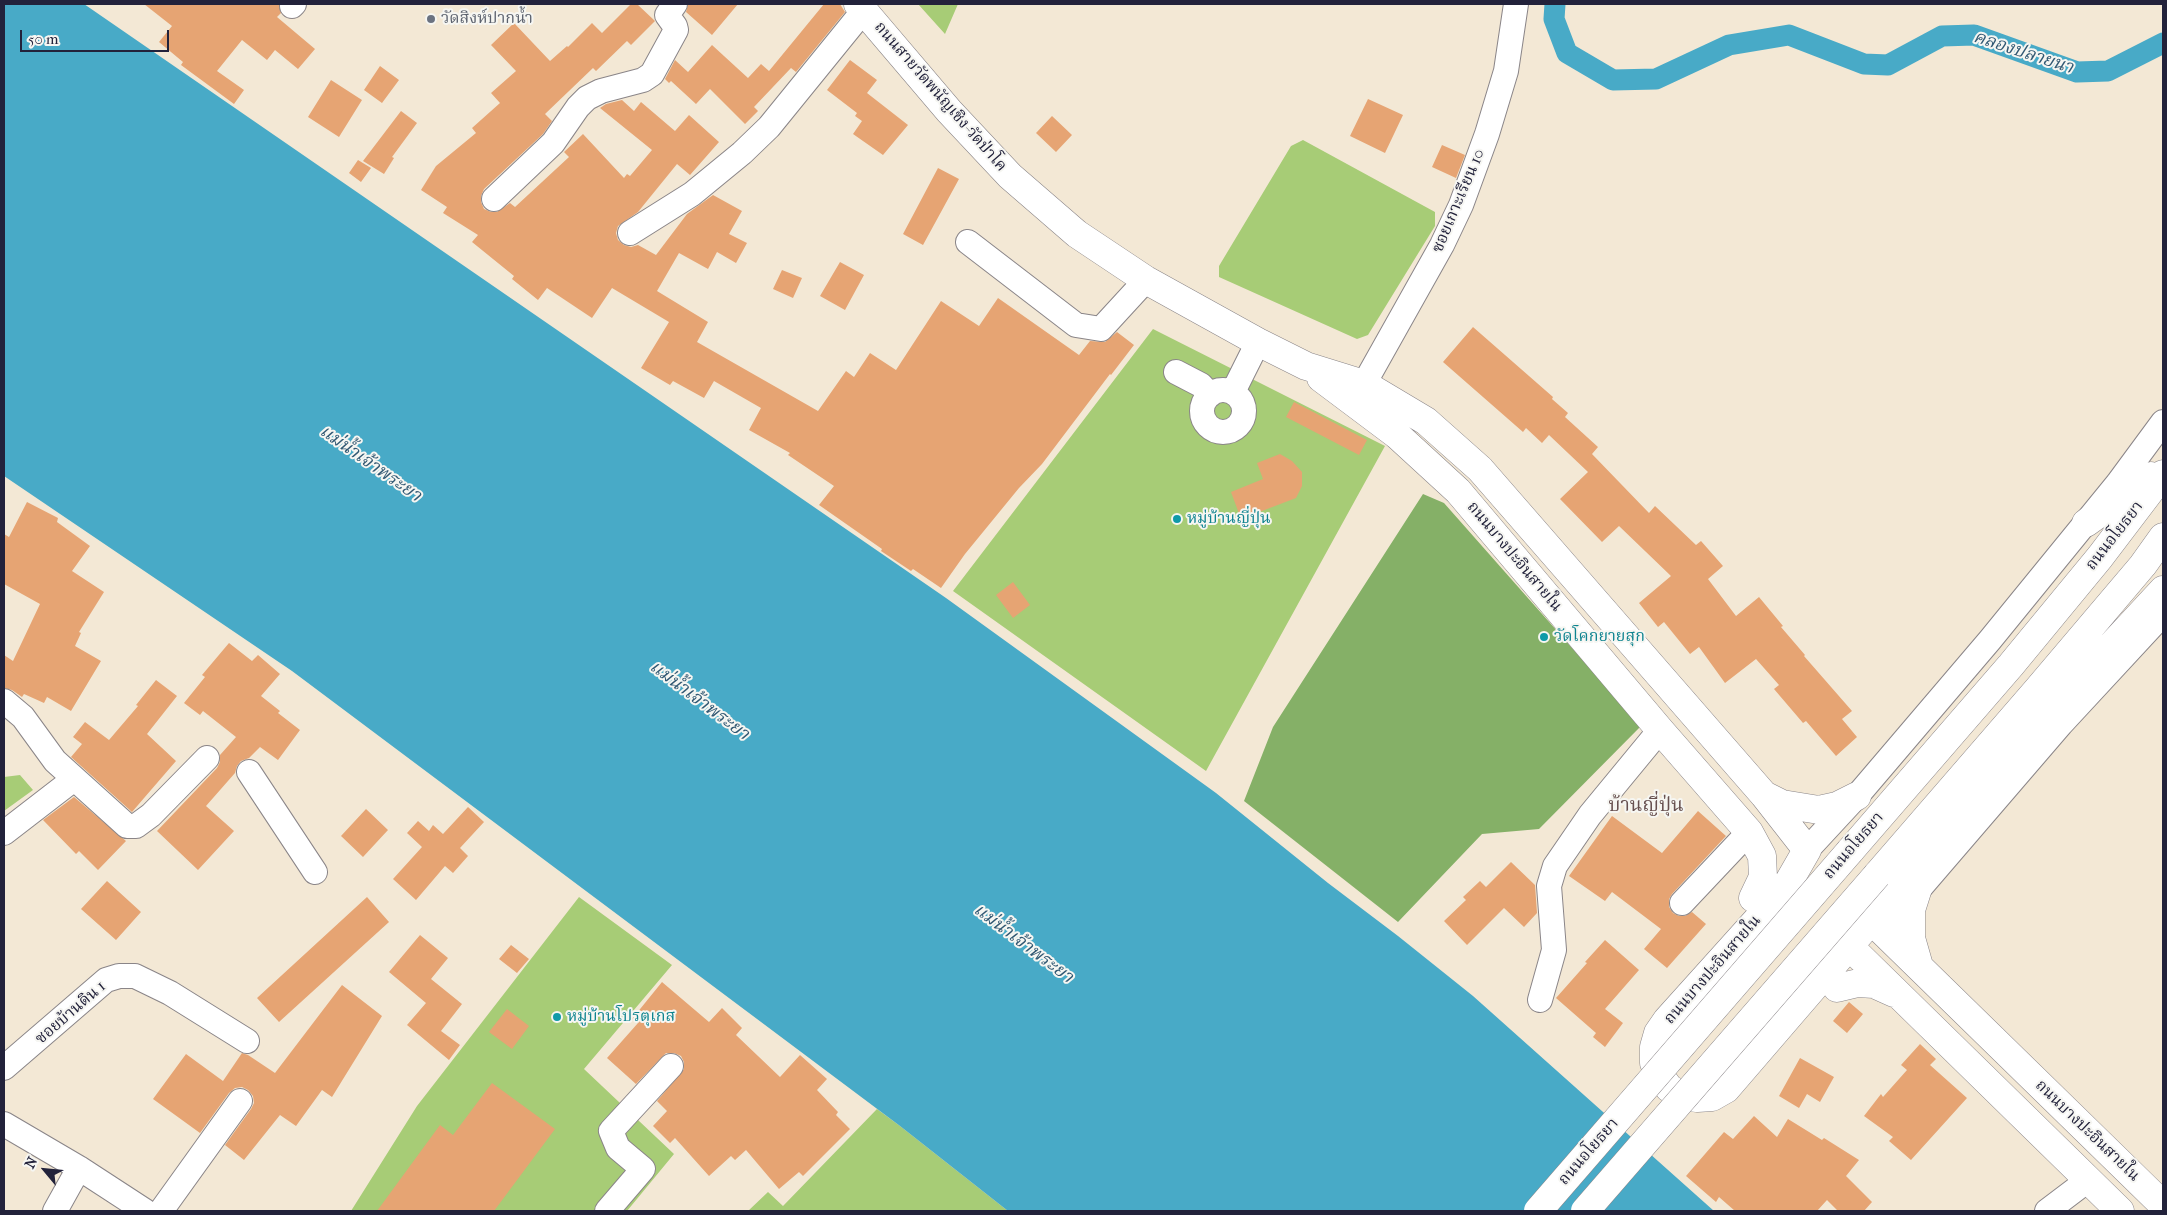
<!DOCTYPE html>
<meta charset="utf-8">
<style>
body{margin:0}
#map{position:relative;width:2167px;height:1215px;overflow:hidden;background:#f3e8d5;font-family:"IM FELL French Canon",serif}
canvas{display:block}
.frame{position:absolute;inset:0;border:5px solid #22223b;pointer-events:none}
.north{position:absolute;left:20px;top:1145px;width:50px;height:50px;-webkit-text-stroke:4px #f6f6f2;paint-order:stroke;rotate:298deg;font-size:14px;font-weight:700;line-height:20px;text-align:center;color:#22223b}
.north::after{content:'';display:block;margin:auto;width:18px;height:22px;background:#22223b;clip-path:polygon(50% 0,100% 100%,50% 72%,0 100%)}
.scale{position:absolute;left:20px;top:30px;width:149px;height:22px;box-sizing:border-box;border:2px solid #22223b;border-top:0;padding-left:6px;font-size:15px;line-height:18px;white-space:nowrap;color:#22223b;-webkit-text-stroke:4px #f6f6f2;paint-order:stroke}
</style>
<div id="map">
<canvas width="2167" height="1215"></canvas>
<div class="frame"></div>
<div class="north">N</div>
<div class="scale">50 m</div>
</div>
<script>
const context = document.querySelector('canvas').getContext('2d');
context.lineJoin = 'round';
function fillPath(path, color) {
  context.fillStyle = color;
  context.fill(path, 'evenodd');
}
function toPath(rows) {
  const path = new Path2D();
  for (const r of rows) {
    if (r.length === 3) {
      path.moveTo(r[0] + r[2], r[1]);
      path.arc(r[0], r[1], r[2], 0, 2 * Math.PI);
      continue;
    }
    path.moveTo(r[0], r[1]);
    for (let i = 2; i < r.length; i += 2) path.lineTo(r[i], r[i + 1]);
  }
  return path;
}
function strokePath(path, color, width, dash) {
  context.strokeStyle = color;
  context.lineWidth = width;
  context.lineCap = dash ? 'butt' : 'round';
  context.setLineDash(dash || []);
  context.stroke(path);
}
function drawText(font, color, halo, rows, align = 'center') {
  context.font = font + ' "IM FELL French Canon","Noto Serif Thai",serif';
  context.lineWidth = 4;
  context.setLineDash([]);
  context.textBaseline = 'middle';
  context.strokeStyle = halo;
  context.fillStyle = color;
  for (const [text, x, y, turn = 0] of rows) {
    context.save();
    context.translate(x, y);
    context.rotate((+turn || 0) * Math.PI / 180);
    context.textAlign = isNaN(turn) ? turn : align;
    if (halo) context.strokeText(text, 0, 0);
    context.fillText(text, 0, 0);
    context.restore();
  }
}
const green = toPath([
 [918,4,958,4,945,34],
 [1303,140,1435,212,1435,226,1368,335,1357,339,1219,277,1219,266,1291,146],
 [1153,329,1385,446,1206,771,953,591],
 [20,775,33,790,4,811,4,777],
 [579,897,672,965,584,1069,674,1154,627,1211,351,1211,417,1106],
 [877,1109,900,1126,1008,1211,748,1211,768,1192,783,1206]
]);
const forest = toPath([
 [1423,494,1444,503,1641,726,1539,829,1482,834,1398,922,1244,801,1273,727]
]);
const water = toPath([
 [4,4,84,4,946,598,1216,793,1328,883,1398,936,1473,996,1714,1211,1008,1211,900,1126,292,671,4,476]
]);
const canal = toPath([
 [1555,4,1554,19,1567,53,1613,80,1656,79,1729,45,1789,35,1864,64,1888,65,1942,36,1974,35,2077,72,2108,71,2163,43]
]);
const building = toPath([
 [144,4,279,4,281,13,277,17,315,49,298,69,275,50,267,60,242,40,217,71,244,90,234,104,181,65,183,62,159,42,172,26],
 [631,4,637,4,655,21,631,45,627,41,596,71,593,68,545,114,552,121,543,134,484,189,481,196,481,202,484,209,491,212,497,212,510,203,515,207,569,157,564,152,583,134,624,178,627,174,630,176,652,150,600,108,606,104,622,100,634,111,641,102,675,131,689,115,719,142,690,175,677,164,638,212,618,226,616,233,618,240,624,245,631,247,638,245,656,255,687,214,713,195,742,211,729,234,747,243,736,263,717,252,708,269,679,253,657,291,708,322,697,342,818,411,846,371,854,377,870,353,896,370,941,301,979,326,998,298,1079,355,1090,341,1105,342,1117,332,1134,345,1111,375,1110,374,1042,464,1019,488,965,554,941,588,913,569,911,571,881,551,882,549,819,505,834,486,788,455,790,453,749,430,761,408,714,381,704,398,673,381,670,385,641,368,669,322,612,288,592,318,547,288,538,300,512,279,514,276,472,242,478,235,443,213,447,207,421,190,436,166,476,133,472,128,500,103,491,93,516,71,491,45,514,23,550,61,567,46,568,47,592,23,602,33],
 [688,4,738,4,712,35,686,12],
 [824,4,840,4,845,12,796,72,791,68,754,107,758,111,745,124,710,89,696,104,671,81,669,83,665,79,675,60,688,72,712,45,748,78,761,64,769,71],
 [850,60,877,80,867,93,908,125,883,155,853,134,862,121,855,116,857,113,827,90],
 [380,66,399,80,382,103,364,90],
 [331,80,362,100,339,137,308,117],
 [1368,99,1403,115,1385,153,1350,136],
 [401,111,417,123,392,157,394,158,384,174,363,161],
 [1052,116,1072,135,1056,152,1036,133],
 [1442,145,1465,155,1456,178,1432,167],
 [358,160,371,168,361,182,349,173],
 [938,168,959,179,923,245,903,234],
 [840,262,864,275,845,310,820,296],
 [782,270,802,278,793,298,773,289],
 [1473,327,1553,397,1552,399,1568,413,1565,417,1598,447,1592,454,1649,513,1655,506,1696,545,1701,541,1723,566,1708,579,1736,616,1759,597,1783,626,1781,627,1805,655,1804,656,1852,711,1842,719,1857,737,1836,756,1806,721,1803,723,1774,689,1779,685,1756,659,1725,683,1699,647,1690,654,1664,622,1658,627,1639,603,1671,576,1619,526,1602,542,1560,499,1588,472,1549,435,1542,443,1526,428,1523,432,1443,362],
 [1294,402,1367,440,1359,455,1286,417],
 [1280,454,1292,461,1302,472,1302,486,1296,498,1241,519,1231,492,1263,479,1257,463],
 [27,502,58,518,57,522,90,546,72,571,104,592,79,632,81,633,75,646,101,661,71,711,47,697,44,703,24,694,22,697,12,690,4,688,4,655,13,661,40,604,4,584,4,534,9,537],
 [1013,582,1030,605,1013,618,996,595],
 [229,643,252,661,258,655,280,674,261,696,280,711,278,713,300,730,278,760,260,747,249,758,241,761,237,766,235,773,206,806,234,831,198,870,157,831,217,768,220,762,220,755,236,737,203,711,200,715,184,703,205,677,202,675],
 [156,680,177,696,147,734,176,761,132,812,71,757,82,744,73,737,85,722,109,740,138,706,136,705],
 [74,797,126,841,98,870,79,851,76,854,43,820],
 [468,807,484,822,460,848,468,856,453,873,445,866,416,900,393,879,422,847,407,833,418,821,429,831,433,825,443,834],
 [366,809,388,830,363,857,341,836],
 [1698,811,1726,836,1672,894,1669,899,1669,907,1673,913,1679,916,1685,916,1692,912,1706,924,1667,968,1644,949,1661,929,1612,892,1605,901,1569,876,1612,816,1662,853],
 [1511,862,1535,885,1537,913,1524,927,1504,908,1467,945,1444,921,1466,900,1463,897,1480,881,1486,887],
 [107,881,141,912,116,940,81,909],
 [367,897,389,922,279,1022,257,998],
 [420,935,448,958,431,979,462,1004,441,1031,460,1045,449,1060,407,1025,426,1003,389,972],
 [1605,940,1639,970,1605,1009,1623,1023,1605,1047,1593,1037,1596,1033,1556,998,1587,963,1585,962],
 [511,945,529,959,517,973,499,959],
 [662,982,709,1022,722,1008,742,1028,736,1035,780,1077,800,1055,827,1079,817,1090,838,1112,836,1115,850,1129,803,1176,799,1172,779,1189,746,1150,735,1160,731,1156,709,1176,675,1138,670,1143,653,1126,667,1111,657,1101,684,1069,684,1062,681,1056,674,1053,666,1053,636,1084,607,1058,638,1023,632,1019],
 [342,985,382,1016,332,1097,322,1090,296,1126,280,1115,244,1160,225,1145,251,1109,254,1103,253,1096,248,1090,242,1087,235,1088,229,1093,200,1133,153,1099,186,1054,223,1081,242,1053,248,1055,275,1073],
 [1849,1002,1863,1014,1847,1033,1833,1021],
 [507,1009,529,1026,512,1049,489,1032],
 [1920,1044,1936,1059,1930,1065,1967,1098,1911,1160,1889,1141,1893,1137,1864,1116,1881,1094,1883,1097,1907,1070,1901,1065],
 [1800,1058,1834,1077,1820,1102,1807,1094,1799,1108,1779,1096],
 [492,1083,555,1129,494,1211,377,1211,440,1125,453,1135],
 [1754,1116,1777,1137,1788,1119,1822,1140,1824,1138,1859,1160,1846,1176,1872,1202,1864,1211,1838,1211,1827,1200,1817,1211,1735,1211,1719,1197,1716,1202,1686,1176,1724,1132,1733,1139]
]);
const minor = toPath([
 [292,6,294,4],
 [494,199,553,143,578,107,587,98,601,91,643,80,652,74,676,30,675,26,667,15,675,4],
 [630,233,692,194,742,153,769,127,864,10],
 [968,242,1076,325,1101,329,1146,280],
 [1176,372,1201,385,1210,395],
 [1364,384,1442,245,1461,205,1487,134,1506,71,1516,4],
 [1223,411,21],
 [1233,392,1258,342],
 [4,701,23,717,55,761,127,826,136,826,151,815,207,758],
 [249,772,315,872],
 [4,833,74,779],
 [1807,850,1857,796,1990,640,2118,483,2163,422],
 [1682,903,1749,832],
 [1883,931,2061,724,2163,614],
 [1540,1000,1554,950,1549,886,1555,866,1590,815,1660,730],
 [4,1068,106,980,119,976,135,976,170,993,247,1041],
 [4,1124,79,1168,145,1211],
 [55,1211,79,1168],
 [161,1211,240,1101],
 [607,1211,643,1169,618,1148,611,1131,671,1066],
 [2047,1211,2088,1180]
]);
const major = toPath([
 [858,4,949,111,1010,176,1077,234,1146,280,1258,342,1306,366,1364,384,1426,421,1480,469,1764,795,1807,850],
 [1321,378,1397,435,1458,491,1660,730,1749,832,1762,856,1763,877,1753,898],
 [2086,523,2151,476],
 [1764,795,1782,804,1819,810,1837,806,1857,796],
 [1807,850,1784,890,1667,1020,1658,1033,1654,1047,1654,1063,1660,1076,1669,1088,1682,1096,1697,1098,1712,1097,1726,1089,2060,701,2163,590],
 [1850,851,2011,665,2100,557,2163,474],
 [1877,875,2038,689,2143,565,2163,537],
 [1918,888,1911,910,1911,938,1919,966],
 [1871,920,2163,1205],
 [1849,946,2120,1211],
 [1837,988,1858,983,1874,984,1894,993]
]);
const majorBridge = toPath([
 [1538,1211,1850,851],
 [1585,1211,1877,875]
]);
const markers = [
 [431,19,5,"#6b7280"],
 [1177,519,5,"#0f9aa8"],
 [1544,637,5,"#0f9aa8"],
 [557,1017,5,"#0f9aa8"]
];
const worshipNames = [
 ["วัดสิงห์ปากน้ำ",441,19]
];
const streetNames = [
 ["ถนนสายวัดพนัญเชิง-วัดป่าโค",940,97,49],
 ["ซอยเกาะเรียน 10",1459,201,-67],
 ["ถนนอโยธยา",2115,536,-52],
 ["ถนนบางปะอินสายใน",1514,557,50],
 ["ถนนอโยธยา",1854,846,-49],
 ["ถนนบางปะอินสายใน",1713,970,-49],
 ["ซอยบ้านดิน 1",71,1013,-41],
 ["ถนนบางปะอินสายใน",2087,1131,44],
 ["ถนนอโยธยา",1589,1152,-49]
];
const cultureNames = [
 ["หมู่บ้านญี่ปุ่น",1187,519],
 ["วัดโคกยายสุก",1554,637],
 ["หมู่บ้านโปรตุเกส",567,1017]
];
const waterNames = [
 ["คลองปลายนา",2023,53,18],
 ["แม่น้ำเจ้าพระยา",370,464,35],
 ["แม่น้ำเจ้าพระยา",699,701,37],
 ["แม่น้ำเจ้าพระยา",1023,944,37]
];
const quarterNames = [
 ["บ้านญี่ปุ่น",1646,806]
];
fillPath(green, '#a7cc76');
fillPath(forest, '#85b067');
fillPath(water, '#48aac7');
strokePath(canal, '#48aac7', 21);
fillPath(building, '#e6a473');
strokePath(minor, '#8a8588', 26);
strokePath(major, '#8a8588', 29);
strokePath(minor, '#fff', 24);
strokePath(major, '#fff', 28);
strokePath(majorBridge, '#8a8588', 29, []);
strokePath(majorBridge, '#fff', 28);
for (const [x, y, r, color] of markers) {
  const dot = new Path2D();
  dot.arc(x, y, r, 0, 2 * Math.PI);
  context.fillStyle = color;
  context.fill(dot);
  strokePath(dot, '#f6f6f2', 2);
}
drawText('16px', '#5b616d', '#f6f6f2', worshipNames, 'left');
drawText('16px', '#22223b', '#f6f6f2', streetNames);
drawText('16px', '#0d838f', '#f6f6f2', cultureNames, 'left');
drawText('italic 18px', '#315873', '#f6f6f2', waterNames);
drawText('19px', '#67504f', '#f6f6f2', quarterNames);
</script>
